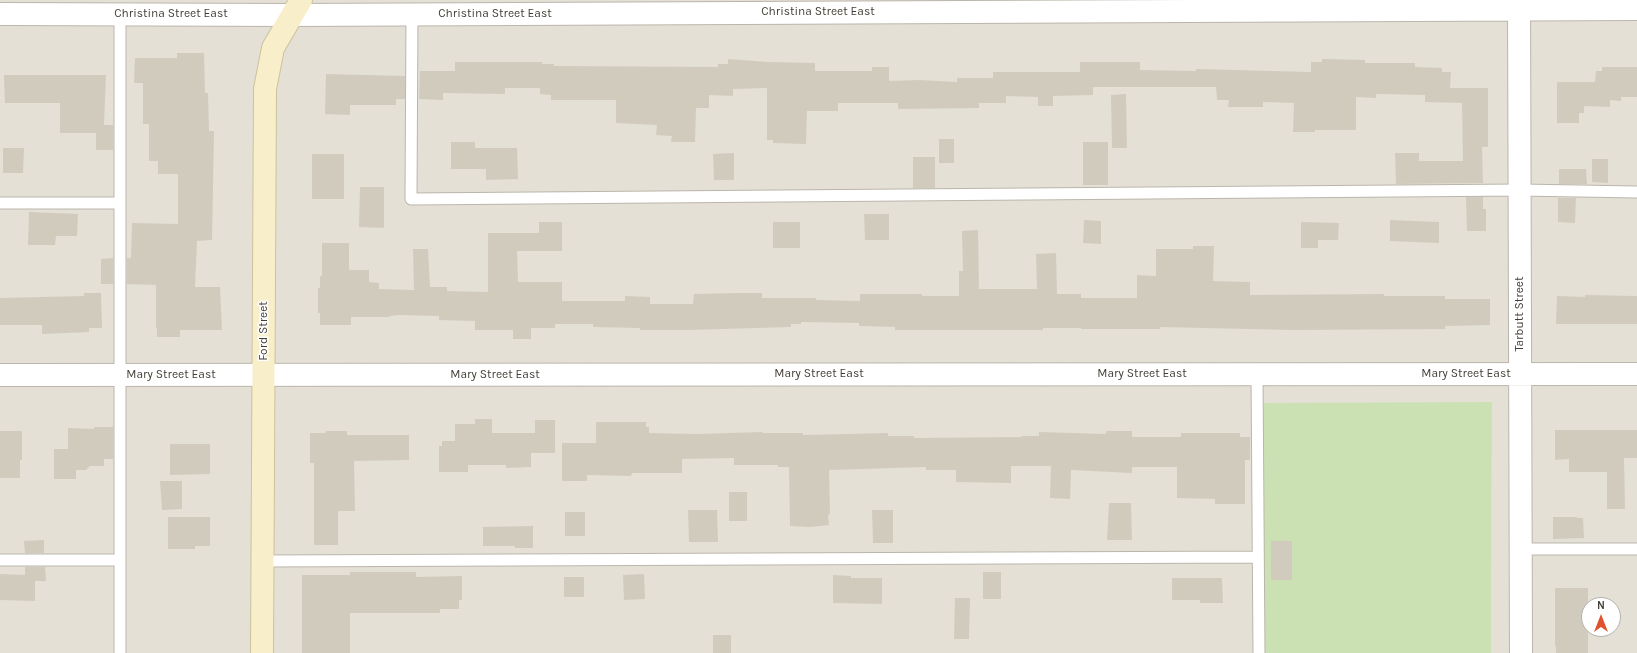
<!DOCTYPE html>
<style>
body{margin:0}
#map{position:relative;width:1637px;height:653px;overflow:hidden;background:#f1efe7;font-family:Karla,sans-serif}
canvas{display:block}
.north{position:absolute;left:1581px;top:597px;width:40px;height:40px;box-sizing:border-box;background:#fff;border:1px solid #b4b2af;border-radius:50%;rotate:0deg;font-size:11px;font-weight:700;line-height:16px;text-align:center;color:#433f37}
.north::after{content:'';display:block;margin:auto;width:14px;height:18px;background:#e0522f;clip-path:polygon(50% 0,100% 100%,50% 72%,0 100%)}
</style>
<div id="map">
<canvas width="1637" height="653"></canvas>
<div class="north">N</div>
</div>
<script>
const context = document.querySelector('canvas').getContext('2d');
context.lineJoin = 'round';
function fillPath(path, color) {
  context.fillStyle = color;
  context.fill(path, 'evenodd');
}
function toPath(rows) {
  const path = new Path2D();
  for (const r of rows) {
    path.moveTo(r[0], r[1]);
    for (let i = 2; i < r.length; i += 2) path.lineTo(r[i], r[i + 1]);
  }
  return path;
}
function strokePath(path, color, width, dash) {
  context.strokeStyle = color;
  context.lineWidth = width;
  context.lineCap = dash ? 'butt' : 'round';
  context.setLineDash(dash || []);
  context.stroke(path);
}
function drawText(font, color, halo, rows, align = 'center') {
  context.font = font + ' Karla,sans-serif';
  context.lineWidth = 3;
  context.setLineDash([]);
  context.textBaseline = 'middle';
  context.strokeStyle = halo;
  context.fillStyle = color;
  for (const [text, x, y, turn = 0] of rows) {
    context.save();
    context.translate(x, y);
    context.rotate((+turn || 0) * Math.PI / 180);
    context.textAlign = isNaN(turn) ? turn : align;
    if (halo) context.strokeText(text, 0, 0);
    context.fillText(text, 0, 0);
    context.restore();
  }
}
const residential = toPath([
 [0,0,1637,0,1637,653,1491,653,1492,403,1263,653,0,653],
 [1589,605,1613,605,1613,629,1589,629]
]);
const green = toPath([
 [1492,402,1491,653,1263,653,1262,403]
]);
const building = toPath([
 [177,53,204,53,205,93,208,93,209,131,214,131,212,240,197,241,195,287,220,287,222,330,180,330,180,337,157,337,157,328,156,328,156,285,127,284,127,258,131,258,132,223,178,224,178,174,158,174,158,161,149,161,149,124,143,124,143,83,134,83,135,58,177,58],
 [728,59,768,62,815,63,815,71,872,71,872,67,889,67,889,81,919,80,957,82,957,78,993,78,993,72,1080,72,1080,62,1140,62,1140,70,1196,71,1196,69,1311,72,1311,62,1322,62,1322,59,1365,60,1365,63,1415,63,1415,67,1442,68,1442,72,1451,72,1450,88,1488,88,1488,147,1482,147,1483,183,1396,184,1395,153,1419,153,1419,161,1463,161,1462,103,1425,102,1425,95,1376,94,1376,98,1356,97,1356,130,1315,130,1315,132,1293,132,1294,103,1263,102,1263,107,1228,107,1229,100,1217,100,1216,87,1093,87,1093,95,1053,96,1053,106,1038,106,1038,97,1006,96,1006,103,979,103,979,108,898,109,898,103,838,103,838,111,807,111,806,144,773,143,773,140,767,140,767,88,733,89,733,96,709,95,709,108,696,108,695,142,671,142,672,136,656,135,657,125,616,123,616,100,551,100,551,95,540,94,540,88,505,88,505,94,443,93,443,100,419,99,420,71,455,71,455,62,542,62,542,64,554,64,554,66,718,67,718,64,728,64],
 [1602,67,1637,67,1637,97,1621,97,1621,101,1610,100,1610,107,1584,106,1584,113,1579,113,1579,123,1557,123,1557,82,1595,82,1596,71,1602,71],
 [326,74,405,76,405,99,396,99,396,105,350,105,350,115,325,114],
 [4,75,106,75,104,125,113,125,113,150,96,150,96,133,60,133,60,103,5,103],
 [1126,94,1127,148,1112,148,1111,95],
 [939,139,954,139,954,163,939,163],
 [451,142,475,142,475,148,517,148,518,179,486,180,486,169,451,169],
 [1083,142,1108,142,1108,185,1083,185],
 [3,148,24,148,23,173,3,173],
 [734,153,734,180,714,180,713,154],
 [312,154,344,154,344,199,312,199],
 [913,157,935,157,935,188,913,188],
 [1592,159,1608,159,1608,183,1592,182],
 [1559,169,1586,169,1587,184,1559,184],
 [360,187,384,187,384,228,359,227],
 [1466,197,1483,197,1483,209,1486,209,1486,231,1467,231],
 [1558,198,1576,198,1575,223,1558,222],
 [29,212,78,214,77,236,56,236,55,245,28,245],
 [864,214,889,214,889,240,865,240],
 [1084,220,1101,221,1101,244,1083,243],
 [1390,220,1439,222,1439,243,1390,241],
 [539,222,562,222,562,251,517,251,518,282,562,282,562,301,625,301,625,296,650,297,650,304,693,304,694,294,736,293,762,293,762,298,816,298,816,300,860,301,860,294,922,294,922,296,959,296,959,271,963,271,962,231,978,230,979,289,1037,289,1036,254,1056,253,1057,294,1081,294,1081,298,1137,298,1137,275,1156,276,1156,249,1193,249,1193,246,1214,246,1213,281,1250,282,1250,295,1384,294,1384,296,1445,296,1445,299,1490,299,1490,325,1445,326,1445,329,1294,330,1160,327,1160,329,1081,329,1081,328,1043,328,1043,330,895,330,895,327,859,326,859,323,801,322,801,324,791,324,791,327,688,330,640,330,640,328,593,327,593,324,555,324,555,328,531,328,531,339,513,339,513,330,475,330,475,321,439,320,439,316,398,315,390,316,390,317,351,317,351,325,320,325,320,313,318,313,318,288,320,288,320,276,322,276,322,243,349,243,349,270,369,270,369,282,379,283,379,289,414,290,413,249,428,249,430,287,447,287,447,291,488,292,488,233,539,233],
 [773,222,800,222,800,248,773,248],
 [1301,222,1339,223,1338,240,1318,240,1318,248,1301,248],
 [113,258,113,284,101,284,101,259],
 [84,293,101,293,102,328,89,328,89,332,42,334,42,325,0,325,0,298,84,296],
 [1585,295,1637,296,1637,324,1556,324,1557,296,1585,297],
 [475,419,492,419,492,433,535,433,535,420,555,420,555,453,531,453,531,467,506,468,506,465,468,465,468,472,439,472,439,446,442,446,442,441,455,441,455,424,475,424],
 [596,422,646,422,646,427,649,427,649,433,697,434,762,432,762,433,803,433,803,435,888,433,888,436,914,436,914,438,1022,437,1022,436,1039,436,1039,432,1106,434,1106,431,1132,431,1132,437,1181,437,1181,433,1240,433,1240,437,1250,437,1250,460,1245,460,1245,504,1215,504,1215,499,1177,498,1177,467,1132,467,1132,473,1071,470,1070,499,1050,498,1051,466,1011,466,1011,483,956,482,956,470,926,470,926,467,829,470,830,515,828,514,829,525,811,527,790,526,789,467,778,467,778,465,734,465,734,458,682,459,682,473,632,473,631,476,587,475,587,481,562,481,562,443,596,443],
 [94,427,113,427,113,459,104,459,104,466,90,466,86,470,76,470,76,479,54,479,54,449,68,449,68,428,94,429],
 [1555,430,1637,430,1637,458,1624,458,1625,509,1607,509,1607,472,1569,472,1569,459,1555,460],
 [0,431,22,431,22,460,20,460,20,478,0,478],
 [326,431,347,431,347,435,409,435,409,460,354,461,355,511,338,511,338,545,314,545,314,463,310,463,310,433,326,433],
 [170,444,210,444,210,474,170,475],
 [160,481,182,481,182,509,162,510],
 [729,492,747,492,747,521,729,521],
 [1109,503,1131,503,1132,540,1107,540],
 [688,510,717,510,718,542,689,542],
 [872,510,893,510,893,543,873,543],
 [565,512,585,512,585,536,565,536],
 [168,517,210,517,210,546,195,546,195,549,168,549],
 [1553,517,1577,517,1577,518,1583,518,1584,538,1553,539],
 [533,526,533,548,515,548,515,546,483,546,483,527],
 [44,540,44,553,25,553,24,541],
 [1271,541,1292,541,1292,580,1271,580],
 [25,567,45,567,46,581,35,581,35,601,0,600,0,574,25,575],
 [350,572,416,572,416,577,462,576,462,600,459,600,459,609,440,609,440,613,350,613,350,653,302,653,302,575,350,575],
 [983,572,1001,572,1001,599,983,599],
 [644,574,645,599,624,600,623,575],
 [833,575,851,576,851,578,882,578,882,604,833,603],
 [564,577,584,577,584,597,564,597],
 [1172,578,1222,578,1223,603,1200,603,1200,600,1172,600],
 [1555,588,1588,588,1588,653,1556,653,1556,646,1555,646],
 [955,598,970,598,969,639,954,639],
 [713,635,731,635,731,653,713,653]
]);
const lane = toPath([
 [412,14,411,199,1520,190,1637,192],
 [0,203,120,203,120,14],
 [120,203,120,653],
 [1257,374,1259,653],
 [1520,549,1637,549],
 [0,560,120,560],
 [263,561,1258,557]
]);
const street = toPath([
 [1519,0,1521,653],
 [0,14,293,15,1637,9],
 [0,375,1637,374]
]);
const secondary = toPath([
 [262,653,265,89,273,48,301,0]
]);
const streetNames = [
 ["Christina Street East",818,12],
 ["Christina Street East",171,14],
 ["Christina Street East",495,14],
 ["Tarbutt Street",1520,314,-90],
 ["Ford Street",264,331,-90],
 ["Mary Street East",819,374],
 ["Mary Street East",1142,374],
 ["Mary Street East",1466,374],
 ["Mary Street East",171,375],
 ["Mary Street East",495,375]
];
fillPath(residential, '#e4e0d6');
fillPath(green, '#cbe1b4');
fillPath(building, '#d1cbbe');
strokePath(lane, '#bbb6ab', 13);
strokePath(street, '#bbb6ab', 24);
strokePath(secondary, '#ccc29b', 24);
strokePath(lane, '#fff', 11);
strokePath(street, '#fff', 22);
strokePath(secondary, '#f8efca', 22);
drawText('12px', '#433f37', '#fff', streetNames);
</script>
